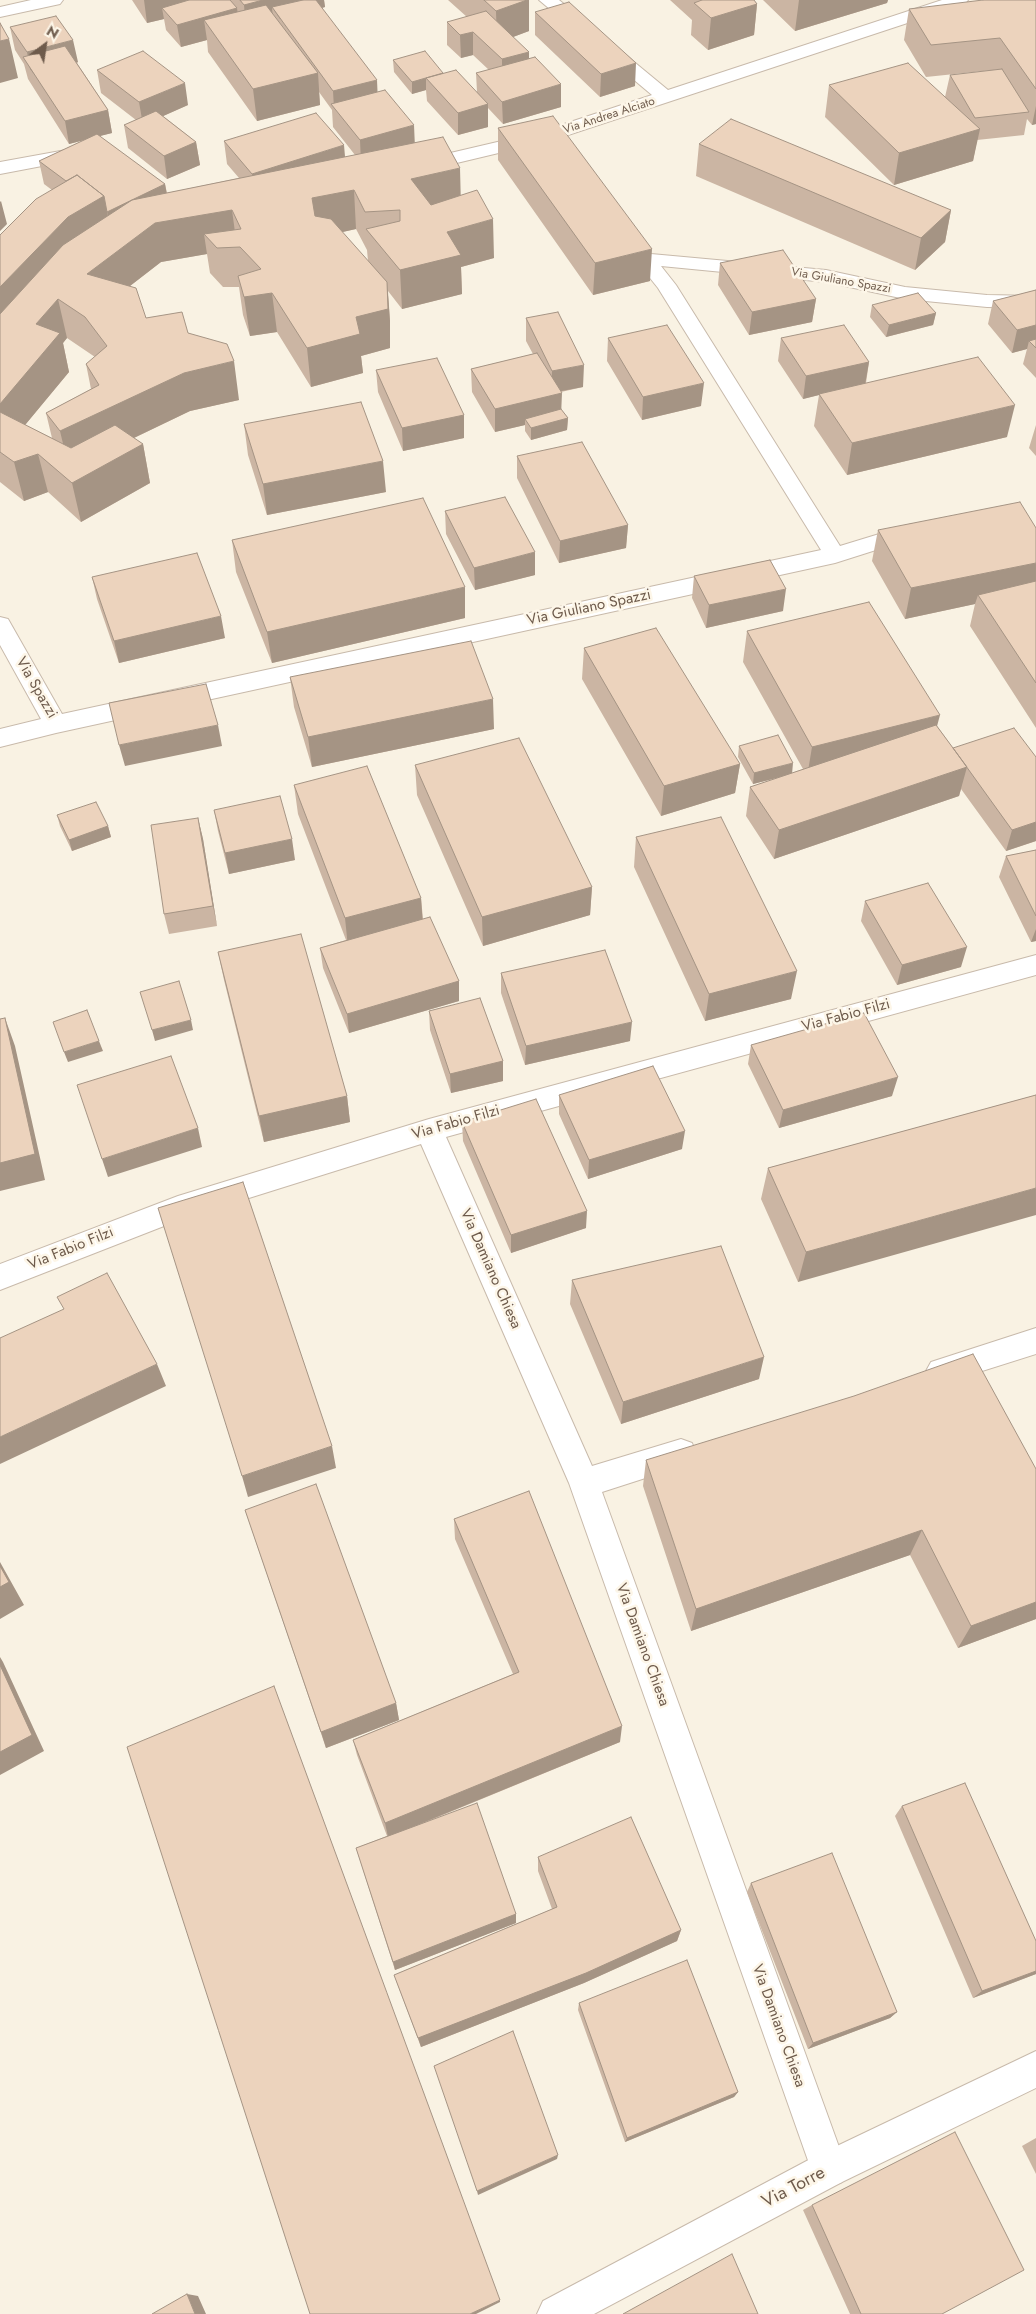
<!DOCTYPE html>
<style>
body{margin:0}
#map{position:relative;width:1036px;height:2314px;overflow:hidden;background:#f9f2e3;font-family:Jost,sans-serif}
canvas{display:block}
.north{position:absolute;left:20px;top:20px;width:50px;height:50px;-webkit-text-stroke:4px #fdf6e8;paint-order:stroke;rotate:31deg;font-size:14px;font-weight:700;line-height:20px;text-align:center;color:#6e5b4c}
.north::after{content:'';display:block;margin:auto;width:18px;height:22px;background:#6e5b4c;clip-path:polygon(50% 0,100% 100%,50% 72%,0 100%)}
</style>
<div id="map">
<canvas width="1036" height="2314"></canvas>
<div class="north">N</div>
</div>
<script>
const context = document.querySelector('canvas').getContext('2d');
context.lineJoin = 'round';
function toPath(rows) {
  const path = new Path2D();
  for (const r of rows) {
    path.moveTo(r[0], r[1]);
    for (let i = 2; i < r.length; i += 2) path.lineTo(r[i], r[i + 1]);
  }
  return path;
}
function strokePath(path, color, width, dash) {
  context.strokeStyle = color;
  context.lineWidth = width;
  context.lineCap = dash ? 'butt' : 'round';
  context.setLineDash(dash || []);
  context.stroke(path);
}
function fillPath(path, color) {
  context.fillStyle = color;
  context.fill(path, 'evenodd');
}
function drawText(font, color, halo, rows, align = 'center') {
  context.font = font + ' Jost,sans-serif';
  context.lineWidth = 5;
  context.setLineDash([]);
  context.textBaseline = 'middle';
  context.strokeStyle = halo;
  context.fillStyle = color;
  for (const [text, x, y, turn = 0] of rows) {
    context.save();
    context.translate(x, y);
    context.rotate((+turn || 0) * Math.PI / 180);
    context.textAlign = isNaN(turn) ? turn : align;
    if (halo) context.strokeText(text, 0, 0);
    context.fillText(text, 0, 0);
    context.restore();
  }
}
const minor = toPath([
 [31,0,63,0,60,4,0,17,0,7,31,0],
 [539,0,559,0,668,90,942,0,968,0,965,4,553,140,419,172,412,170,410,166,412,162,540,132,652,95,539,0],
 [77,148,84,150,86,154,84,158,0,174,0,162,77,148],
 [628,232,635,234,651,254,826,270,905,287,987,295,1036,296,1036,308,987,307,905,299,826,282,661,266,676,285,840,546,912,524,920,526,923,531,920,536,835,563,56,733,0,747,0,729,41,719,0,645,0,617,8,619,62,714,821,550,658,288,618,238,621,234,628,232],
 [1036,955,1036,975,446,1137,592,1466,681,1439,692,1443,696,1453,692,1463,602,1492,847,2169,842,2182,829,2187,816,2182,811,2169,569,1483,421,1144,182,1219,0,1290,0,1264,178,1196,429,1119,1036,955],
 [1036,1328,1036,1354,941,1384,931,1380,926,1371,931,1362,1036,1328]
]);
const tertiary = toPath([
 [1036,2051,1036,2088,842,2182,594,2314,537,2314,543,2301,816,2156,1036,2051]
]);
const wall = toPath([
 [132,0,324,0,325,7,322,8,377,92,415,143,460,196,494,258,461,267,462,294,402,309,388,291,390,321,390,348,361,356,363,373,311,387,277,332,250,336,243,315,239,287,223,287,210,273,207,254,161,262,130,286,146,318,188,333,239,400,190,411,134,438,143,444,150,483,81,522,48,492,24,501,0,482,0,235,52,190,44,184,39,161,84,140,69,144,28,79,24,64,15,50,10,27,78,62,77,63,108,110,112,133,99,136,165,184,167,193,239,178,227,164,224,141,345,157,355,155,333,127,332,110,319,92,320,105,257,121,208,52,207,40,181,47,166,30,164,19,147,23],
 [356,229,367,250,368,261,342,232],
 [67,338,95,357,86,364,91,389,46,413,52,438,25,425,69,372,63,343],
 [448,0,529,0,529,31,513,37,529,58,561,107,503,124,488,108,488,127,458,135,427,101,426,90,412,94,394,72,393,60,443,73,477,92,476,73,489,70,473,55,461,58,447,45,447,22,467,17],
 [670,0,754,0,757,4,754,35,708,50,691,35,692,20],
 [763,0,888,0,887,3,795,31],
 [1036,0,1036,124,1032,125,1027,119,1024,135,977,140,973,161,894,185,825,117,829,85,945,97,950,75,993,70,926,77,904,40,909,9],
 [535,12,635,86,600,97,535,35],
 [97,70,188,105,163,116,196,142,200,165,167,179,128,148,124,125,136,120,101,93],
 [498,128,650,281,593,295,498,160],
 [699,144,951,210,945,242,915,270,696,176],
 [720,263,816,299,812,322,749,335,718,285],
 [1036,290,1036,378,1023,364,1027,349,1012,353,988,324,993,301],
 [872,305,936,313,933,325,886,337,870,317],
 [526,318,583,387,561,392,561,409,568,418,567,430,531,440,525,431,525,425,495,432,472,392,471,369,533,354,526,341],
 [608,338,701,406,642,420,607,361],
 [781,338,869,362,866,383,1007,437,847,475,814,426,819,395,803,399,778,361],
 [376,370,464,415,464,438,403,451,378,392],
 [244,424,386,492,267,515,248,455],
 [1036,425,1036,456,1029,448],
 [517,456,628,525,626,548,559,563,517,478],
 [445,511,535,575,475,590,446,534],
 [1036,528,1036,728,970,626,975,604,905,619,872,561,878,530],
 [232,540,465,618,272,663,236,572],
 [694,576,783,611,706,628,692,598],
 [92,577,225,638,119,663,97,599],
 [747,631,937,726,953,748,1036,757,1036,841,1006,851,961,789,959,796,774,859,746,816,750,787,777,778,753,784,738,757,739,746,792,773,803,769,743,662],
 [584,648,740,764,735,793,661,816,582,679],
 [290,677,494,729,312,767,294,707],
 [415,765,592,887,590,915,483,946,417,795],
 [294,785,421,898,423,919,459,981,459,1001,349,1033,323,968,320,948,346,940,298,814],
 [214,810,295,860,229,874,218,831],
 [57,815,108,826,111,837,72,851,60,826],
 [198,818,203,839,217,926,169,934,164,914],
 [636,837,791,999,705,1021,634,867],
 [1036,850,1036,941,1031,942,999,877,1006,856],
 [865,901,961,967,897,985,861,921],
 [218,952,347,1096,350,1122,264,1142,224,980],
 [501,973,630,1041,525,1065,501,993],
 [429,1011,503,1061,503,1081,451,1093,430,1030],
 [751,1045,892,1096,779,1128,748,1064],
 [559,1095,682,1149,588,1179,559,1114],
 [1036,1095,798,1282,761,1199,768,1168],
 [462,1122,586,1228,511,1253,463,1141],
 [572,1280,759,1379,621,1424,570,1304],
 [646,1460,1036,1469,1036,1619,958,1648,910,1555,691,1631,643,1486],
 [245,1510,396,1703,399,1720,326,1748],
 [454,1519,620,1742,426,1822,516,1914,516,1923,395,1970,356,1848,387,1836,357,1755,353,1740,513,1674,455,1539],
 [902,1806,1036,1941,1036,1974,973,1998,895,1816],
 [538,1857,681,1930,677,1941,584,1983,421,2047,394,1975,552,1909,538,1871],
 [751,1883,897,2012,890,2018,808,2049,747,1892],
 [579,2003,738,2092,734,2097,625,2142,578,2010],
 [1036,2138,1036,2174,1022,2146],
 [812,2205,942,2314,850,2314,803,2210]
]);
const shadedWall = toPath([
 [144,0,216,0,162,8,164,19,147,23],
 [263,0,324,0,325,7,280,19,272,7,273,21,246,28,244,5],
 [527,0,529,0,529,31,497,43,496,11],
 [799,0,888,0,887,3,795,31],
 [757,4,754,35,708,50,711,18],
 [237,8,240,30,204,20,207,40,181,47,177,25],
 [473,32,473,55,461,58,460,35],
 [9,39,18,78,0,83,0,41],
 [73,40,78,62,34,74,30,69,27,52],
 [529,52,529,74,502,81,502,59],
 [636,63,635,86,600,97,601,74],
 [318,73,320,105,257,121,253,89],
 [426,78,426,90,412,94,412,82],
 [377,80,378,103,334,108,333,91],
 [185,83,188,105,143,125,139,102],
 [561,84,561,107,503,124,502,102],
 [488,104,488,127,458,135,458,113],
 [1036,106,1036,124,1032,125],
 [108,110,112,133,69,144,65,121],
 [414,125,415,148,361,163,360,140],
 [980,129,973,161,894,185,899,153],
 [196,142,200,165,167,179,164,156],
 [344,145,346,168,255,197,252,174],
 [460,168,461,207,413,218,411,179],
 [165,184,169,207,112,235,107,212],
 [354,190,356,229,316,238,312,198],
 [104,196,112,235,0,337,0,287,68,217],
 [1,201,7,224,0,231,0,202],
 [232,210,237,247,204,234,207,254,161,262,95,313,87,274,155,223],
 [951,210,945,242,915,270,921,238],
 [493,219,494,258,461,267,462,294,402,309,400,270,447,232],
 [652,249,650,281,593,295,595,263],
 [387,282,390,321,390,348,361,356,363,373,311,387,307,348,356,317],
 [272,293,277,332,250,336,244,297],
 [58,299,67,338,63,343,69,372,6,448,0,427,0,404,36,324],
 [816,299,812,322,749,335,752,312],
 [936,313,933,325,886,337,889,325],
 [1036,325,1036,347,1029,341,1027,349,1012,353,1017,330],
 [234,361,239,400,190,411,69,469,60,431,184,373],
 [869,362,865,385,819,394,819,395,803,399,806,376],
 [584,365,583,387,551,393,552,371],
 [704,383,701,406,642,420,643,397],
 [562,393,561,416,525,419,525,425,495,432,495,409],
 [1015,405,1007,437,847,475,852,443],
 [464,415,464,438,403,451,402,428],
 [568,418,567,430,531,440,531,428],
 [143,444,150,483,81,522,72,483],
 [38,454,48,492,24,501,14,462],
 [383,461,386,492,267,515,263,484],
 [628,525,626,548,559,563,560,541],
 [535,552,535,575,475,590,474,568],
 [1036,563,1036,592,978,595,975,604,905,619,911,588],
 [465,587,465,618,272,663,267,632],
 [786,589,783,611,706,628,709,605],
 [221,616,225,638,119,663,114,641],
 [493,699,494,729,312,767,308,737],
 [940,715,932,745,807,777,812,747],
 [218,725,222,746,125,766,119,745],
 [793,763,792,774,753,784,754,773],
 [740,764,735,793,661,816,664,786],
 [967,767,959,796,774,859,779,830],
 [198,818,203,839,217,926,213,906],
 [1036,822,1036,841,1006,851,1012,830],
 [108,826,111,837,72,851,69,840],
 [292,839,295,860,229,874,225,853],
 [592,887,590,915,483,946,482,917],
 [421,898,423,927,348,947,345,918],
 [1036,929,1036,941,1031,942],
 [967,947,961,967,897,985,902,965],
 [797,971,791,999,705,1021,709,994],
 [459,981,459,1001,349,1033,347,1014],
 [5,1018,15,1046,45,1180,0,1191,0,1163],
 [191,1020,193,1030,155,1041,152,1030],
 [632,1022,630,1041,525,1065,526,1046],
 [99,1041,103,1051,68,1062,64,1052],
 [503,1061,503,1081,451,1093,450,1074],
 [898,1077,892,1096,779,1128,783,1110],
 [347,1096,350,1122,264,1142,259,1116],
 [198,1128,202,1147,108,1177,102,1159],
 [685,1131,682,1149,588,1179,589,1160],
 [1036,1188,1036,1215,798,1282,806,1252],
 [587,1211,586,1228,511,1253,511,1235],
 [764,1357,759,1379,621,1424,623,1402],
 [157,1364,166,1386,0,1464,0,1437],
 [332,1446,336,1468,248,1497,242,1476],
 [922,1530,910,1555,691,1631,696,1609],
 [0,1562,24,1605,0,1619],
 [1036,1602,1036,1619,958,1648,971,1626],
 [0,1657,3,1662,44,1751,0,1775],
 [396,1703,399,1720,326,1748,321,1732],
 [622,1726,620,1742,388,1837,385,1823],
 [516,1914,516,1923,395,1970,393,1962],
 [681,1930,677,1941,584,1983,421,2047,418,2038],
 [1036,1971,1036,1974,973,1998,982,1991],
 [897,2012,890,2018,808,2049,813,2043],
 [738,2092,734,2097,625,2142,627,2138],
 [558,2155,557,2159,478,2195,477,2191],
 [187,2294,198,2296,206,2314,195,2314],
 [500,2300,500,2302,476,2314,470,2314]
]);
const building = toPath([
 [189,0,230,0,237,8,177,25,162,8,189,0],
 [240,0,263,0,244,5,240,0],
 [303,0,316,0,377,80,333,91,272,7,303,0],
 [484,0,527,0,496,11,484,0],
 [702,0,754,0,757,4,711,18,694,3,702,0],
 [983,0,1036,0,1036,89,1000,38,931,45,909,9,983,0],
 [569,2,636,63,601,74,535,12,569,2],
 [266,5,318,73,253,89,204,20,266,5],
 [486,11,529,52,502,59,473,32,460,35,447,22,486,11],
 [56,16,73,40,27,52,10,27,56,16],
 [0,23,9,39,0,41,0,23],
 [65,46,108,110,65,121,23,57,65,46],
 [143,51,185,83,139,102,97,70,143,51],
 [425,51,443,73,412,82,393,60,425,51],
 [535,57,561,84,502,102,476,73,535,57],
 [908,63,980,129,899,153,829,85,908,63],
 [1002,69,1029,112,975,118,950,75,1002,69],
 [456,70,488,104,458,113,426,78,456,70],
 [385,90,414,125,360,140,331,104,385,90],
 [156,111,196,142,164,156,124,125,156,111],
 [316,113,344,145,252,174,224,141,316,113],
 [553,116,652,249,595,263,498,128,553,116],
 [731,119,951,210,921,238,699,144,731,119],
 [97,134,165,184,107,212,104,196,77,175,66,181,39,161,97,134],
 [443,137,460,168,411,179,431,205,477,190,493,219,447,232,461,255,400,270,366,229,400,221,400,210,365,212,354,190,312,198,315,216,331,219,387,282,388,309,356,317,360,334,307,348,272,293,244,297,238,276,261,269,240,247,217,248,204,234,241,229,232,210,155,223,87,274,136,288,146,318,182,312,188,333,227,344,234,361,184,373,60,431,46,413,99,385,86,364,107,346,85,317,58,299,36,324,60,333,0,404,0,314,63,245,132,200,443,137],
 [77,175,104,196,68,217,0,287,0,235,36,199,77,175],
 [783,250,816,299,752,312,720,263,783,250],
 [1036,290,1036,325,1017,330,993,301,1036,290],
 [918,293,936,313,889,325,872,305,918,293],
 [558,312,584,365,552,371,526,318,558,312],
 [667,325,704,383,643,397,608,338,667,325],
 [844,325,869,362,806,376,781,338,844,325],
 [1036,339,1036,348,1029,341,1036,339],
 [537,353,562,393,495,409,471,369,537,353],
 [978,357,1015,405,852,443,819,394,978,357],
 [437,358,464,415,402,428,376,370,437,358],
 [361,402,383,461,263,484,244,424,361,402],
 [561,409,568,418,531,428,525,419,561,409],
 [0,412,71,448,115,425,143,444,72,483,38,454,14,462,0,452,0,412],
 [582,442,628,525,560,541,517,456,582,442],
 [505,497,535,552,474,568,445,511,505,497],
 [423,498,465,587,267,632,232,540,423,498],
 [1020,502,1036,528,1036,563,911,588,878,530,1020,502],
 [197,553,221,616,114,641,92,577,197,553],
 [770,560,786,589,709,605,694,576,770,560],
 [1036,581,1036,683,978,595,1036,581],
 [869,602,940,715,812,747,747,631,869,602],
 [656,628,740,764,664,786,584,648,656,628],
 [471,641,493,699,308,737,290,677,471,641],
 [206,684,218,725,119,745,109,703,206,684],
 [936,725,967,767,779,830,750,787,936,725],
 [1014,728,1036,757,1036,822,1012,830,953,748,1014,728],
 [778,735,793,763,754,773,739,746,778,735],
 [519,738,592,887,482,917,415,765,519,738],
 [367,766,421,898,345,918,294,785,367,766],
 [280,796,292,839,225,853,214,810,280,796],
 [96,802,108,826,69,840,57,815,96,802],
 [721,817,797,971,709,994,636,837,721,817],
 [198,818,213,906,164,914,151,825,198,818],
 [1036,850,1036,916,1006,856,1036,850],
 [928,883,967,947,902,965,865,901,928,883],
 [430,917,459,981,347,1014,320,948,430,917],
 [301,934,347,1096,259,1116,218,952,301,934],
 [605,950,632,1022,526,1046,501,973,605,950],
 [179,981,191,1020,152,1030,140,992,179,981],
 [480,998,503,1061,450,1074,429,1011,480,998],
 [87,1010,99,1041,64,1052,53,1022,87,1010],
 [864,1013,898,1077,783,1110,751,1045,864,1013],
 [5,1018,35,1154,0,1163,0,1019,5,1018],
 [171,1056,198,1128,102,1159,77,1085,171,1056],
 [653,1066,685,1131,589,1160,559,1095,653,1066],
 [1036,1095,1036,1188,806,1252,768,1168,1036,1095],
 [536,1099,587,1211,511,1235,462,1122,536,1099],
 [243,1182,332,1446,242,1476,158,1208,243,1182],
 [721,1246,764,1357,623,1402,572,1280,721,1246],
 [107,1273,157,1364,0,1437,0,1338,64,1309,57,1297,107,1273],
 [973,1354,1036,1469,1036,1602,971,1626,922,1530,696,1609,646,1460,854,1396,973,1354],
 [316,1484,396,1703,321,1732,245,1510,316,1484],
 [529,1491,622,1726,385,1823,353,1740,519,1672,454,1519,529,1491],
 [0,1566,9,1582,0,1587,0,1566],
 [0,1665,32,1735,0,1752,0,1665],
 [274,1686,500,2300,470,2314,310,2314,127,1747,274,1686],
 [965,1783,1036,1941,1036,1971,982,1991,902,1806,965,1783],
 [477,1803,516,1914,393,1962,356,1848,477,1803],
 [631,1817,681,1930,586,1973,418,2038,394,1975,557,1907,538,1857,631,1817],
 [832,1853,897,2012,813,2043,751,1883,832,1853],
 [687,1960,738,2092,627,2138,579,2003,687,1960],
 [513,2031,558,2155,477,2191,434,2066,513,2031],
 [955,2132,1024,2270,942,2314,861,2314,812,2205,955,2132],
 [732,2254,758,2314,623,2314,732,2254],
 [187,2294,195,2314,152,2314,187,2294]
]);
const farStreetnames = [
 ["Via Andrea Alciato",609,116,-18],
 ["Via Giuliano Spazzi",841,281,10]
];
const streetNames = [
 ["Via Giuliano Spazzi",589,608,-12],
 ["Via Spazzi",36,688,60],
 ["Via Fabio Filzi",846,1016,-15],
 ["Via Fabio Filzi",456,1123,-16],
 ["Via Fabio Filzi",71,1249,-22],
 ["Via Damiano Chiesa",490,1269,66],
 ["Via Damiano Chiesa",642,1645,70],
 ["Via Damiano Chiesa",778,2026,70]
];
const nearStreetnames = [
 ["Via Torre",794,2188,-28]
];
strokePath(minor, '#c8baab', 2);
strokePath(tertiary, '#c8baab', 2);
fillPath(minor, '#fff');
fillPath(tertiary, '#fff');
fillPath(wall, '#cbb5a3');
fillPath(shadedWall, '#a59484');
fillPath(building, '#ecd3bd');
strokePath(building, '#a59484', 1);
drawText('12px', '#6e5b4c', '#fdf6e8', farStreetnames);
drawText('15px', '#6e5b4c', '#fdf6e8', streetNames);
drawText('18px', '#6e5b4c', '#fdf6e8', nearStreetnames);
</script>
